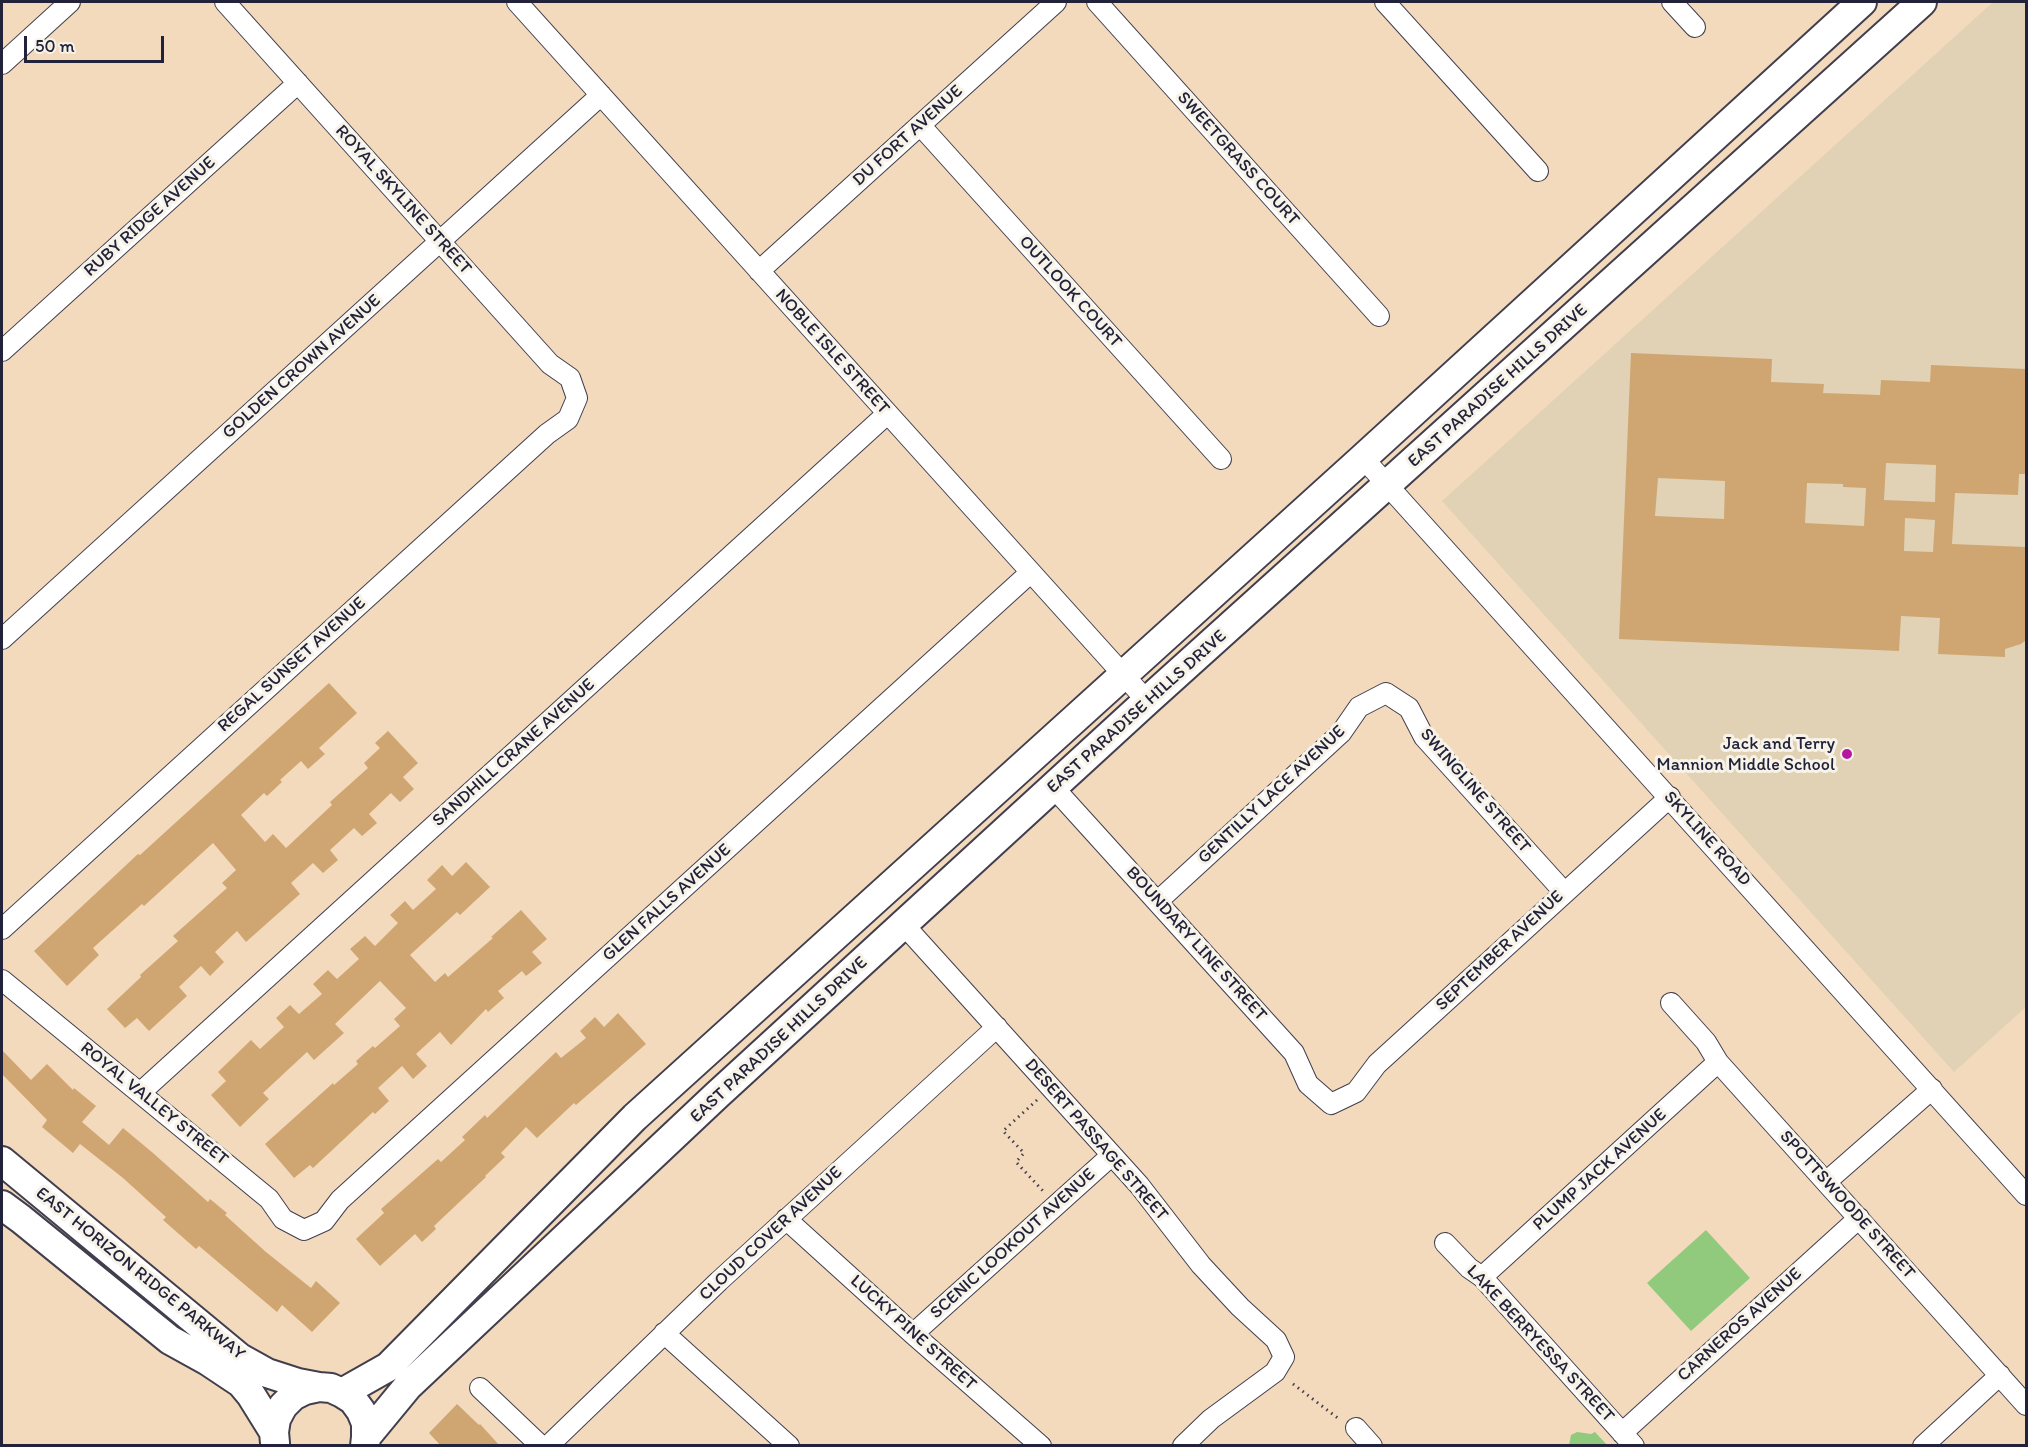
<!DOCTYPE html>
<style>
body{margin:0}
#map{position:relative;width:2028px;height:1447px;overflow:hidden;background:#f3dabc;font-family:Itim,sans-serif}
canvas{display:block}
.frame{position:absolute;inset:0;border:3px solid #22223b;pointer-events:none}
.scale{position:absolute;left:24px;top:36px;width:140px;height:27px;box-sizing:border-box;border:3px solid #22223b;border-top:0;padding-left:8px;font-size:18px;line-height:21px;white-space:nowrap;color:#22223b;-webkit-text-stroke:4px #f7f3e8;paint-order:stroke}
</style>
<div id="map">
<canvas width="2028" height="1447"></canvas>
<div class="frame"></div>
<div class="scale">50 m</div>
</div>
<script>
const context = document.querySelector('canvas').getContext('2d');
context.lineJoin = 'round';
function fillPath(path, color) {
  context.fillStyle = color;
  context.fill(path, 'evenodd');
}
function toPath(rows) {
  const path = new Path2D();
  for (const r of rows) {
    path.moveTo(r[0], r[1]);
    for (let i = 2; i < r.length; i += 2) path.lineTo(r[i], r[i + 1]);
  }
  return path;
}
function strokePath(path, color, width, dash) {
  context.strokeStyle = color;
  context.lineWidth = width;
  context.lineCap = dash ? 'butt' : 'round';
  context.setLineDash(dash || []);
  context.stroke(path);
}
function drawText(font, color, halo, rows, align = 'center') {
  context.font = font + ' Itim,sans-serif';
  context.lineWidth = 6;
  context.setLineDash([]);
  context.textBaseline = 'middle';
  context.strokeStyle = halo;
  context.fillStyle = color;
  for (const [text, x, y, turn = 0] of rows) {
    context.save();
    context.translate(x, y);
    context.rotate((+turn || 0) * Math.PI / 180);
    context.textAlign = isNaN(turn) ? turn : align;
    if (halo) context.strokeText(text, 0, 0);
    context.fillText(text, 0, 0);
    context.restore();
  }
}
const built = toPath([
 [1993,2,2026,2,2026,1007,1954,1072,1442,501]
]);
const green = toPath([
 [1706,1230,1750,1278,1691,1331,1647,1283],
 [1577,1432,1591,1434,1595,1432,1607,1445,1569,1445,1571,1435]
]);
const building = toPath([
 [1631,353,1772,359,1771,382,1824,384,1823,393,1880,395,1881,380,1930,382,1931,365,2026,369,2026,474,2019,474,2018,495,1955,493,1952,544,2026,547,2026,640,2021,644,2005,649,2005,657,1938,654,1940,618,1901,616,1899,651,1619,639],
 [1886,463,1936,465,1935,502,1884,500],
 [1658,478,1725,481,1724,519,1655,516],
 [1807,483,1843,484,1843,487,1866,488,1864,526,1805,523],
 [1905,518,1935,520,1933,552,1904,551],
 [329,683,357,713,319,748,325,754,308,769,301,761,280,780,282,782,267,796,264,793,241,815,265,842,273,834,286,848,332,805,330,802,368,768,364,763,380,748,375,743,388,731,418,763,403,777,414,789,400,802,391,793,369,814,377,823,362,836,354,828,330,850,338,860,323,873,313,863,291,883,300,894,246,942,237,931,215,952,224,962,210,976,201,966,179,987,187,996,149,1031,137,1018,125,1028,107,1009,141,977,140,975,178,941,173,936,227,888,222,883,236,870,213,843,144,906,142,904,93,948,99,955,67,986,34,951,138,854,140,855],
 [466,862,490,887,460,915,457,912,410,955,435,982,445,973,448,977,493,938,491,937,521,910,547,939,532,952,542,963,526,976,522,971,498,991,504,998,488,1012,486,1009,451,1045,440,1032,416,1054,427,1066,413,1079,402,1066,378,1088,389,1101,375,1114,373,1112,313,1168,310,1165,294,1178,265,1144,333,1083,334,1085,358,1064,356,1061,373,1046,375,1048,400,1026,394,1019,406,1008,380,981,335,1024,344,1033,314,1060,307,1052,263,1093,269,1099,240,1127,211,1095,226,1081,218,1072,251,1040,260,1049,284,1027,276,1018,290,1005,299,1014,322,994,313,984,328,970,337,979,359,959,350,949,365,936,375,946,398,923,390,915,405,901,413,910,436,889,427,880,442,865,452,876],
 [618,1013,646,1044,576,1105,574,1103,537,1138,526,1127,501,1153,505,1157,485,1176,486,1177,434,1226,436,1229,422,1242,415,1234,380,1266,356,1239,384,1213,381,1209,438,1159,441,1162,465,1140,462,1137,485,1115,487,1118,556,1052,561,1058,586,1038,580,1031,595,1017,604,1027],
 [2,1050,31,1080,47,1064,73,1090,74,1088,96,1106,82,1122,109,1145,123,1128,153,1153,208,1202,210,1199,227,1213,225,1215,266,1252,311,1288,316,1281,340,1303,312,1332,282,1305,277,1312,199,1246,196,1249,163,1220,166,1217,123,1178,80,1144,73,1153,42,1127,47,1120,2,1074],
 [457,1404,479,1425,480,1424,500,1446,441,1446,429,1433]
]);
const path = toPath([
 [1037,1100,1003,1131,1024,1153,1016,1162,1044,1192],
 [1293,1384,1339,1419]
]);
const minor = toPath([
 [517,2,1147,701],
 [1097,2,1379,316],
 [1385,2,1538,171],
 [1672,2,1695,27],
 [2,64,70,2],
 [920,125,1221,459],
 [759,271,1056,2],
 [2,351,298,83],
 [1363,458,2026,1195],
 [2,639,601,95],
 [1054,788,1294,1053,1308,1084,1331,1104,1356,1092,1377,1064,1670,797],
 [1158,901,1341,733,1359,707,1386,693,1409,708,1424,737,1564,892],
 [904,925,1139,1185,1201,1265,1240,1307,1276,1340,1284,1357,1275,1372,1211,1419,1183,1446],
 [2,929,547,434,568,419,577,398,570,378,550,364,225,2],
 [2,980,269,1199,283,1219,304,1230,324,1221,340,1200,1030,573],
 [1671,1003,1706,1042,1718,1062,2026,1405],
 [140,1093,887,414],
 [1826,1182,1932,1089],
 [786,1219,913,1334,1041,1446],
 [1445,1243,1469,1268,1482,1277,1634,1446],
 [1482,1277,1718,1062],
 [664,1333,789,1446],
 [913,1334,1112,1155],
 [480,1388,541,1446],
 [1356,1428,1372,1446],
 [1622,1433,1859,1218],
 [548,1446,719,1281,997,1027],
 [1923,1446,2000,1375]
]);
const secondary = toPath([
 [2,1161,240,1358,267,1373,298,1383,319,1387],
 [2,1205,21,1219,170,1340,208,1361,241,1383,251,1395,274,1432],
 [342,1393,388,1367,635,1117,1363,458,1862,2],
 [366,1437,408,1386,717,1095,1147,701,1922,2],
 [275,1443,274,1432,276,1419,283,1406,293,1396,305,1390,319,1387,331,1388,342,1393,353,1400,361,1411,366,1423,366,1437,365,1446]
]);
const markers = [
 [1847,754,6,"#b5179e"]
];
const streetNames = [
 ["DU FORT AVENUE",908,136,-42],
 ["SWEETGRASS COURT",1238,159,48],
 ["ROYAL SKYLINE STREET",403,200,48],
 ["RUBY RIDGE AVENUE",150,217,-42],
 ["OUTLOOK COURT",1070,292,48],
 ["NOBLE ISLE STREET",832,352,48],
 ["GOLDEN CROWN AVENUE",302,367,-42],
 ["EAST PARADISE HILLS DRIVE",1498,386,-42],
 ["REGAL SUNSET AVENUE",292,665,-42],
 ["EAST PARADISE HILLS DRIVE",1137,712,-42],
 ["SANDHILL CRANE AVENUE",514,753,-42],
 ["SWINGLINE STREET",1475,791,49],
 ["GENTILLY LACE AVENUE",1272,795,-43],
 ["SKYLINE ROAD",1707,839,48],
 ["GLEN FALLS AVENUE",667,903,-42],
 ["BOUNDARY LINE STREET",1196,944,48],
 ["SEPTEMBER AVENUE",1500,951,-43],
 ["EAST PARADISE HILLS DRIVE",779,1040,-43],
 ["ROYAL VALLEY STREET",154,1104,39],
 ["DESERT PASSAGE STREET",1096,1140,49],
 ["PLUMP JACK AVENUE",1600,1170,-42],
 ["SPOTTSWOODE STREET",1847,1205,48],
 ["CLOUD COVER AVENUE",771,1234,-43],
 ["SCENIC LOOKOUT AVENUE",1013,1244,-42],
 ["EAST HORIZON RIDGE PARKWAY",140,1274,39],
 ["CARNEROS AVENUE",1740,1325,-42],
 ["LUCKY PINE STREET",913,1333,42],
 ["LAKE BERRYESSA STREET",1540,1344,47]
];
const poiNames = [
 ["Jack and Terry",1835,744],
 ["Mannion Middle School",1835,765]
];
fillPath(built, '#e1d2b5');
fillPath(green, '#91ca7d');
fillPath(building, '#cfa671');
strokePath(minor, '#413e4e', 22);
strokePath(secondary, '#413e4e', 32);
strokePath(path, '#413e4e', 3, [1.5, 4.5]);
strokePath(minor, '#fff', 20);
strokePath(secondary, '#fff', 28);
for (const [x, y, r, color] of markers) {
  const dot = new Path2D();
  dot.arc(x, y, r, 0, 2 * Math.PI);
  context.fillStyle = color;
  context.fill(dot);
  strokePath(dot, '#f7f3e8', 2);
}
drawText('18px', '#22223b', '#f7f3e8', streetNames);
drawText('18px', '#22223b', '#f7f3e8', poiNames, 'right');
</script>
